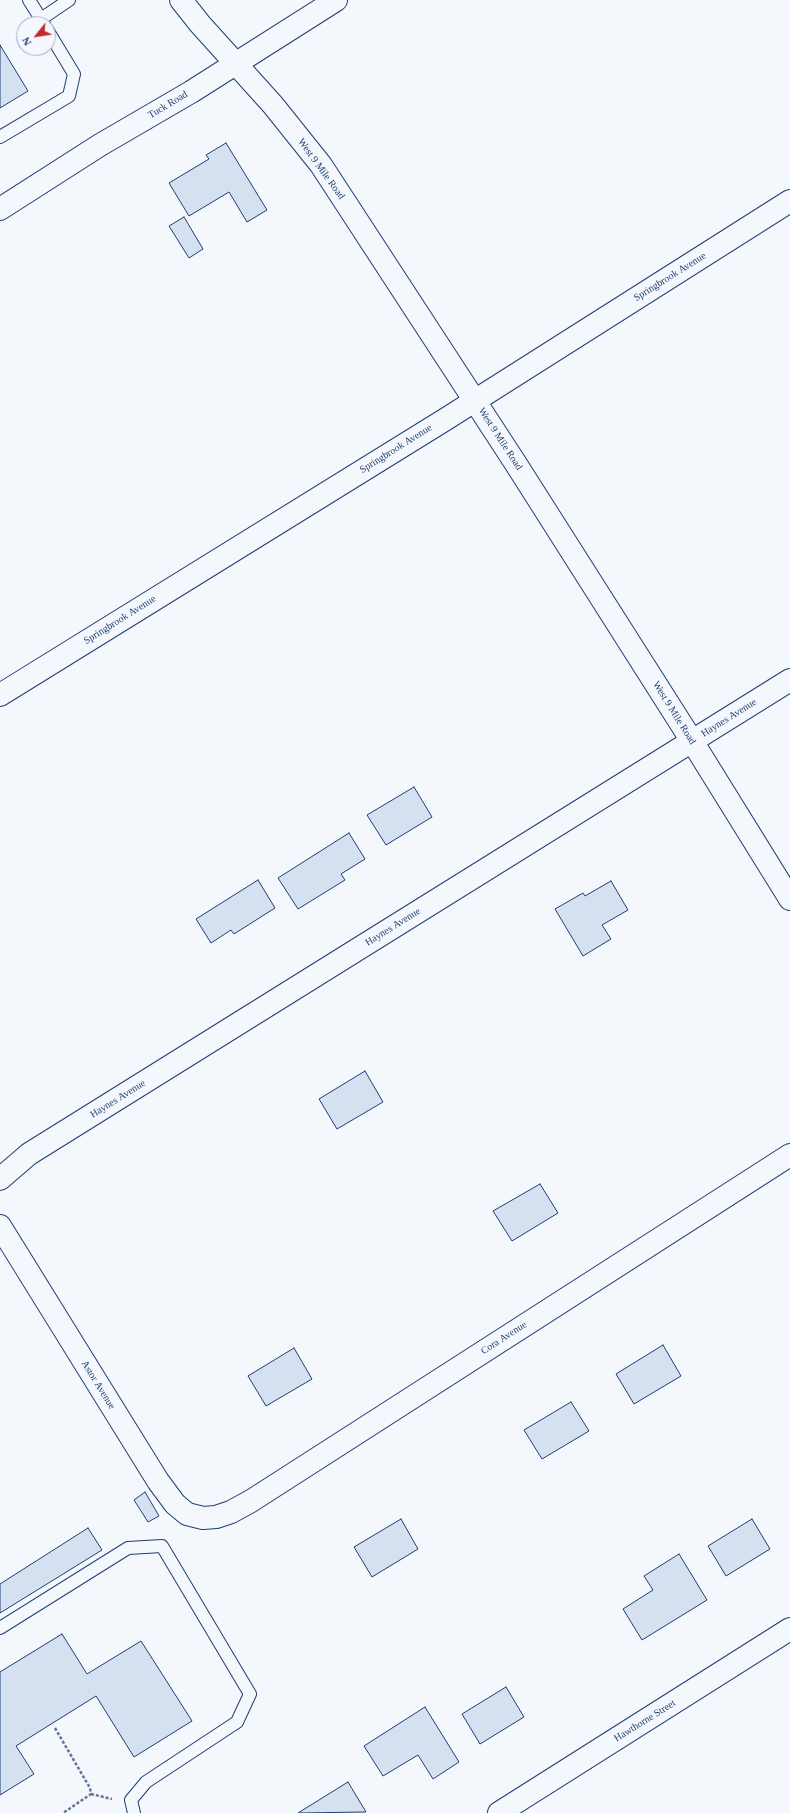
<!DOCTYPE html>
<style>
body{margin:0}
#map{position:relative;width:790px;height:1813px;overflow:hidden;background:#f4f7fb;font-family:Georgia,serif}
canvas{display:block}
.north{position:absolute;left:16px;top:16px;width:40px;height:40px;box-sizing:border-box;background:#f4f7fb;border:1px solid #9eadc5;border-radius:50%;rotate:240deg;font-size:11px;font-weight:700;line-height:16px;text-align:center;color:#1d3f73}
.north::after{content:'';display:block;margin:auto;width:14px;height:18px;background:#c62828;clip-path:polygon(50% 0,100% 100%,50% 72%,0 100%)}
</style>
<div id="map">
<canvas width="790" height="1813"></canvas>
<div class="north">N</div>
</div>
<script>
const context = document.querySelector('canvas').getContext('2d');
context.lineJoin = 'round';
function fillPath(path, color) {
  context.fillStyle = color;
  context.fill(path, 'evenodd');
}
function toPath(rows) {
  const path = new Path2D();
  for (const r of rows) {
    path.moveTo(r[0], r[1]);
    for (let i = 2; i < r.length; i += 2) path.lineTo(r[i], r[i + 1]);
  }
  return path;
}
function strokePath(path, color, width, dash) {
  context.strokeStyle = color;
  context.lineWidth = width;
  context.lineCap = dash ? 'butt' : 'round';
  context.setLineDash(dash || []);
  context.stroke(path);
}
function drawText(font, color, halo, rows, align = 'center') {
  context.font = font + ' Georgia,serif';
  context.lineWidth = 3;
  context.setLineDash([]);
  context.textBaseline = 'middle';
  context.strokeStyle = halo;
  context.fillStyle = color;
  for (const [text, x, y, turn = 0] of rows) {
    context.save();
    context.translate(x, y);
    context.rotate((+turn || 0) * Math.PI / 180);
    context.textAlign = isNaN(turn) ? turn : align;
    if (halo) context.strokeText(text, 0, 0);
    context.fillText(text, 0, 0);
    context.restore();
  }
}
const building = toPath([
 [0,45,28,91,0,108,0,45],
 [226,143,267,210,247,222,229,192,189,216,169,183,209,159,206,155,226,143],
 [184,217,203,249,189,258,169,226,184,217],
 [414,787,432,817,386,845,367,815,414,787],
 [349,833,365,859,341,874,345,880,298,909,278,878,349,833],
 [258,880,275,908,234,934,231,930,211,943,196,919,258,880],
 [611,881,628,910,602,925,611,939,583,956,555,909,583,893,585,896,611,881],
 [365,1071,383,1102,337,1129,319,1099,365,1071],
 [540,1184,558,1213,512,1241,493,1211,540,1184],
 [663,1345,681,1376,634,1404,616,1374,663,1345],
 [294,1348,312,1379,266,1406,248,1376,294,1348],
 [571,1402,589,1431,542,1459,524,1430,571,1402],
 [145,1492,159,1516,148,1522,134,1500,145,1492],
 [401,1519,418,1549,372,1577,354,1547,401,1519],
 [752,1519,770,1549,726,1576,708,1546,752,1519],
 [88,1528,102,1550,0,1613,0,1584,88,1528],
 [679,1554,707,1600,642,1640,623,1609,653,1590,644,1576,679,1554],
 [62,1634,87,1674,141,1641,192,1721,134,1757,96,1696,16,1746,34,1774,0,1795,0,1672,62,1634],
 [506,1687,524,1717,480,1744,462,1714,506,1687],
 [425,1707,459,1762,433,1779,418,1755,383,1776,364,1746,425,1707],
 [348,1782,366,1812,298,1813,348,1782]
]);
const path = toPath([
 [55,1728,90,1788,91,1794,63,1813],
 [91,1794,112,1799]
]);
const service = toPath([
 [29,0,41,19],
 [44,24,41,19,69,0],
 [0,137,69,96,74,74,48,31],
 [0,1628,128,1548,162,1546,250,1694,237,1722,146,1782,131,1800,134,1813]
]);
const minor = toPath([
 [0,695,446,419,790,201],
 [0,1179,29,1154,790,680],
 [0,1226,158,1481,175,1504,187,1514,203,1518,216,1517,231,1512,251,1501,790,1155],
 [499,1813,790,1629]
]);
const tertiary = toPath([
 [181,0,200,24,273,105,321,165,516,464,692,741,790,899],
 [0,209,100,145,191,92,336,0]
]);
const streetNames = [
 ["Tuck Road",168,105,-31],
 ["West 9 Mile Road",321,169,54],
 ["Springbrook Avenue",670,277,-32],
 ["West 9 Mile Road",500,439,57],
 ["Springbrook Avenue",396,449,-32],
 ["Springbrook Avenue",120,620,-32],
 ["West 9 Mile Road",674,713,58],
 ["Haynes Avenue",729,718,-32],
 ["Haynes Avenue",393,927,-32],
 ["Haynes Avenue",118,1099,-32],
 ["Cora Avenue",504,1338,-33],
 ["Astor Avenue",98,1385,58],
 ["Hawthorne Street",645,1721,-32]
];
fillPath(building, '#d5e0f0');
strokePath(building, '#1d3f73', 1);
strokePath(service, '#1d3f73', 14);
strokePath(minor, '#1d3f73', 24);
strokePath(tertiary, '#1d3f73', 24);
strokePath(path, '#5e769c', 2.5, [3, 2]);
strokePath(service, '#f4f7fb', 12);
strokePath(minor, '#f4f7fb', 22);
strokePath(tertiary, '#f4f7fb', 22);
drawText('10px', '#1d3f73', '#f4f7fb', streetNames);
</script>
